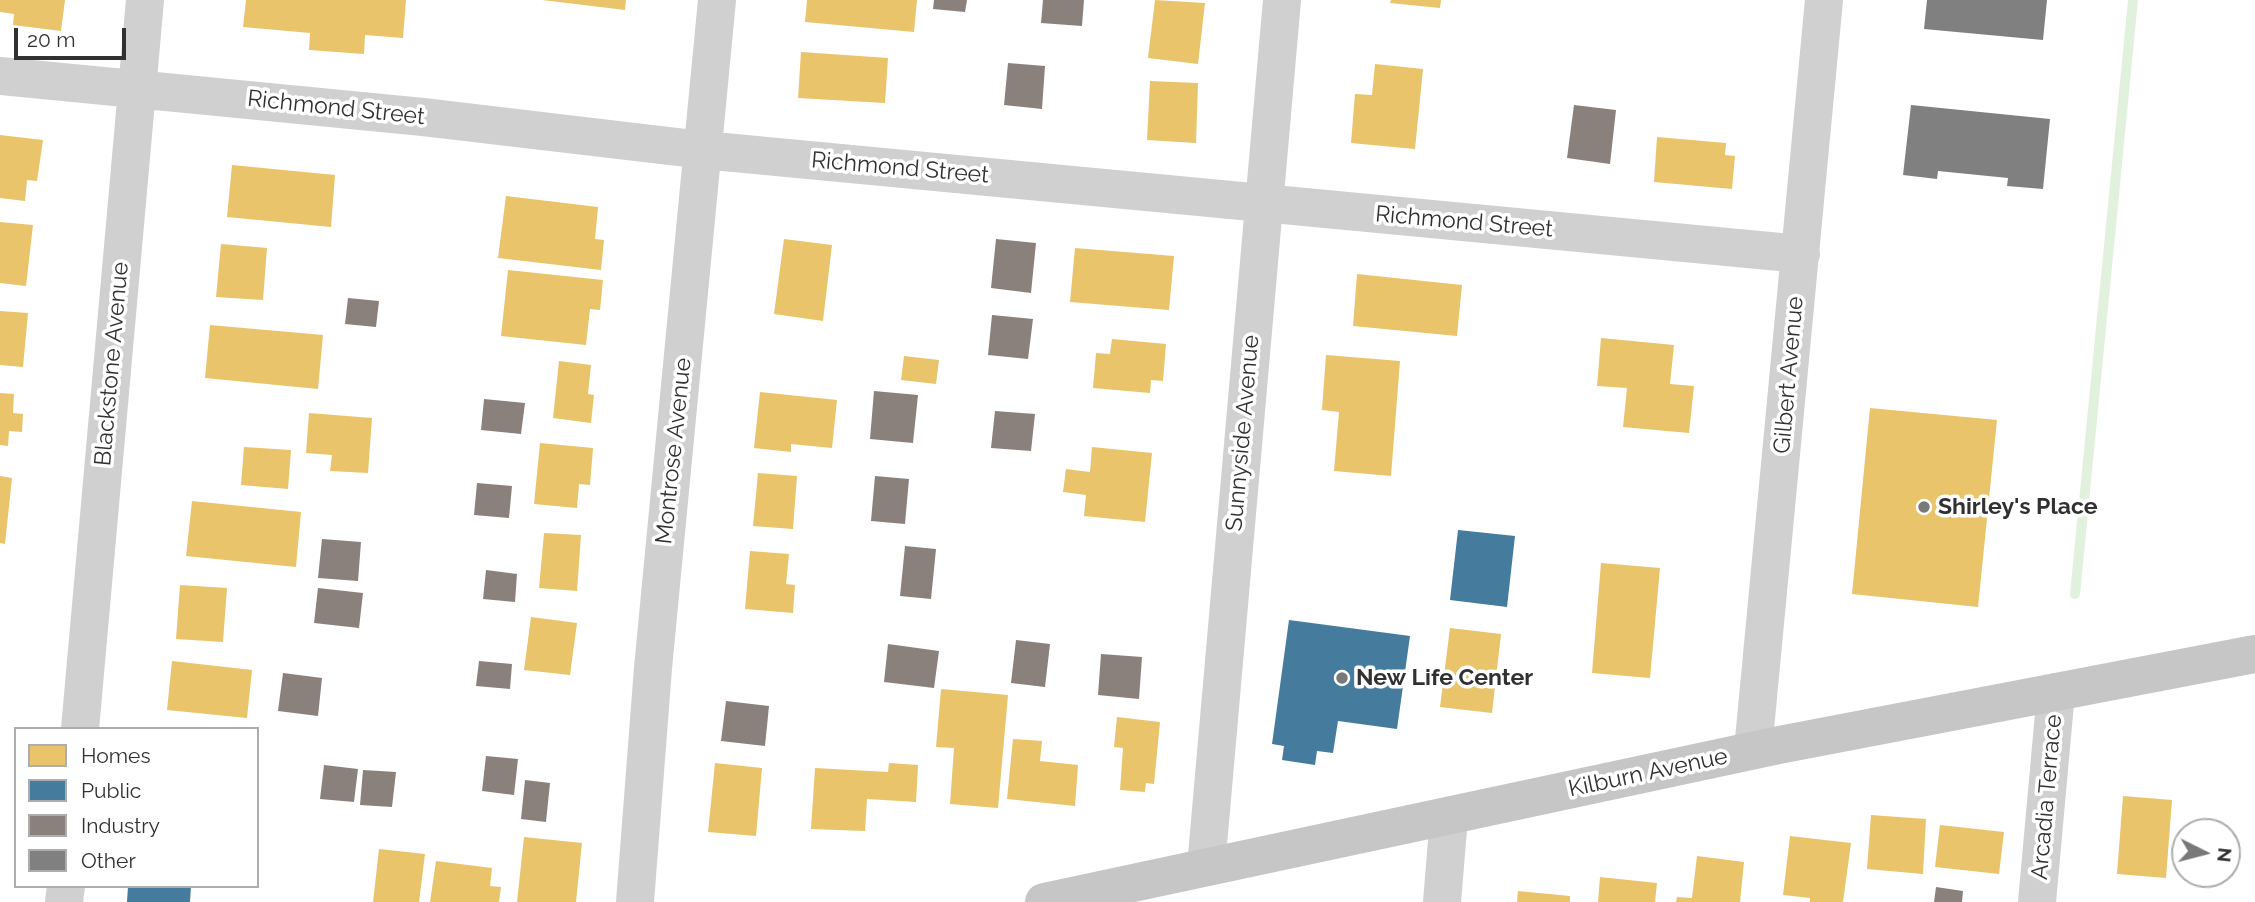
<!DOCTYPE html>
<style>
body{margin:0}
#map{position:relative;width:2255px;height:902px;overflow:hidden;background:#fff;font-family:Raleway,sans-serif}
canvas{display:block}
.legend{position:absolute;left:14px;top:727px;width:245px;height:161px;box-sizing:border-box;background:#fff;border:2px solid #adadad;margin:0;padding:9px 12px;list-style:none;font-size:21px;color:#313131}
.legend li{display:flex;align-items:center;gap:14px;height:35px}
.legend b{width:35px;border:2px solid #adadad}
.north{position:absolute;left:2171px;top:818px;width:70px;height:70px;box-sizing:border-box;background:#fff;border:2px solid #adadad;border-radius:50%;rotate:96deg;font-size:19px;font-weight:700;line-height:28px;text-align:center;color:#313131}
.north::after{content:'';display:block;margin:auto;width:24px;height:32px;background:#797979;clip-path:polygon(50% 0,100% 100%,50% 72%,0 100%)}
.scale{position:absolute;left:14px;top:28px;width:112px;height:32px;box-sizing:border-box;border:4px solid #313131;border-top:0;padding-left:9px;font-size:21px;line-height:24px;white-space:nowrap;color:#313131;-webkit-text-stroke:5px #fff;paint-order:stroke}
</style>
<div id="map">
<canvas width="2255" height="902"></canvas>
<ul class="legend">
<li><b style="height:19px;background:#e9c46a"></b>Homes</li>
<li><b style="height:19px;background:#457b9d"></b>Public</li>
<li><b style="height:19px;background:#8a817c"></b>Industry</li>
<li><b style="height:19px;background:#808080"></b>Other</li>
</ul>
<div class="north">N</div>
<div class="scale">20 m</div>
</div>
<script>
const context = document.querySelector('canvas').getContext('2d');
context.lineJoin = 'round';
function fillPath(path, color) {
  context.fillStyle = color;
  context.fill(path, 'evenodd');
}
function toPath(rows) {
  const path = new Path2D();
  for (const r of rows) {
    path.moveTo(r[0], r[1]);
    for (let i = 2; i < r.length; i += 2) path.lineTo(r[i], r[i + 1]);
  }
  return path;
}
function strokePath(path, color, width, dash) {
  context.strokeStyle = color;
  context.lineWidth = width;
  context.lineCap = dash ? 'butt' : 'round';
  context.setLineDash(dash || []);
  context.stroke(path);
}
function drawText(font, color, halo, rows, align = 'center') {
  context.font = font + ' Raleway,sans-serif';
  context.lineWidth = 7;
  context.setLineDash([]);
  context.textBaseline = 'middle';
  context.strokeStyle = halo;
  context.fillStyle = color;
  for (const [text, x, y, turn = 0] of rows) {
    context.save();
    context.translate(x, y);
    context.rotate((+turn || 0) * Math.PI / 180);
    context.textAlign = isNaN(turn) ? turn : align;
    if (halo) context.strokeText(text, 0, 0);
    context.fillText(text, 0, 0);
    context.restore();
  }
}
const homes = toPath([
 [0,0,65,0,61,31,13,25,14,14,0,12],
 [246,0,406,0,403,38,365,35,364,54,309,50,310,33,243,27],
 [542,0,626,0,625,10],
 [807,0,917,0,914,32,805,22],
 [1155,0,1205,3,1198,64,1148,58],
 [1391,0,1441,0,1440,8,1390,3],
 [801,52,888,58,885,103,798,98],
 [1375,64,1423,69,1415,149,1351,143,1355,94,1372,95],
 [1150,81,1198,83,1196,143,1147,140],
 [0,135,43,140,37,181,27,180,25,201,0,198],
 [1657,137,1726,143,1725,155,1735,156,1732,189,1654,182],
 [232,165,335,175,331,227,227,217],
 [506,196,598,207,595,239,604,240,601,270,498,258],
 [0,222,33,225,26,286,0,283],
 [784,239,832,245,823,321,774,314],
 [221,244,267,248,263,300,216,297],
 [1075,248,1174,256,1169,310,1070,302],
 [508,270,603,280,600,310,590,309,586,345,501,336],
 [1357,274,1462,285,1457,336,1353,326],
 [0,311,28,313,23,367,0,365],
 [210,325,323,335,318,389,205,378],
 [1601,338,1674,345,1670,384,1694,386,1689,433,1623,427,1627,388,1597,386],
 [1112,339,1166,344,1163,381,1151,380,1150,393,1093,388,1096,353,1110,354],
 [1326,355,1400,361,1391,476,1334,471,1339,412,1322,410],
 [904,356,939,360,936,384,901,380],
 [559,361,591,365,588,394,594,395,591,423,553,418],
 [760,392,837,400,832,448,791,444,791,452,754,448],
 [0,393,14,394,13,413,23,414,22,432,9,431,8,446,0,445],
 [1870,408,1997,420,1978,607,1852,594],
 [309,413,372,418,368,473,330,471,332,455,306,453],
 [540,443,593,448,590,485,579,484,577,508,534,504],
 [244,447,291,450,288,489,241,485],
 [1092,447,1152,453,1145,522,1084,516,1086,495,1063,492,1066,469,1090,472],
 [758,473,797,476,793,529,753,526],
 [0,476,12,478,5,544,0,543],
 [192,501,301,512,296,567,186,556],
 [544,533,581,535,577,591,539,588],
 [750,551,789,554,786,584,795,585,793,613,745,609],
 [1601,563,1660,568,1650,678,1592,673],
 [180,585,227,588,223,642,176,639],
 [531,617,577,623,570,675,524,670],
 [1450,628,1501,634,1492,713,1440,707],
 [172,661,252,670,247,718,167,710],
 [941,689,1008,695,998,808,950,804,954,748,936,747],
 [1117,717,1160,722,1154,784,1146,783,1145,792,1120,790,1123,748,1114,747],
 [1013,739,1042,741,1040,761,1078,765,1075,806,1007,799],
 [715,763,762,768,756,836,708,832],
 [889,763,918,765,916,802,867,799,865,831,811,829,815,768,888,772],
 [2123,796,2172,800,2166,878,2117,874],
 [1871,815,1926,819,1923,874,1867,869],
 [1940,825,2004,832,1999,874,1935,867],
 [1790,836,1851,843,1843,902,1810,902,1810,898,1783,895],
 [524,837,582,843,576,902,517,902],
 [379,849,425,854,419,902,373,902],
 [1697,856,1744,862,1740,902,1676,902,1677,897,1692,898],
 [436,861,492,868,490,886,501,887,499,902,430,902],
 [1600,877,1657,883,1655,902,1598,902],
 [1518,891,1570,896,1570,902,1517,902]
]);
const public = toPath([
 [1458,530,1515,536,1507,607,1450,600],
 [1289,620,1410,636,1397,729,1338,721,1333,753,1317,751,1315,765,1282,760,1284,746,1272,744],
 [128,886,191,886,190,902,127,902]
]);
const industry = toPath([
 [934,0,967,0,965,12,933,9],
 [1043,0,1084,0,1082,26,1041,23],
 [1008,63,1045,66,1042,109,1004,105],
 [1574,105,1616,110,1610,164,1567,158],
 [996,239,1036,243,1031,293,991,288],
 [348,298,379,301,376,327,345,324],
 [992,315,1033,319,1028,359,988,355],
 [874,391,918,395,913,443,870,439],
 [484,399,525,403,521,434,481,430],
 [995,411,1035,414,1031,451,991,448],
 [875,476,909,479,905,524,871,521],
 [477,483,512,486,509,518,474,515],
 [322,539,361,542,358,581,318,578],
 [905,546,936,549,931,599,900,596],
 [486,570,517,574,515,602,483,599],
 [318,588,363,593,359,628,314,623],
 [1016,640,1050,644,1045,687,1011,683],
 [888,644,939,651,934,688,884,682],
 [1101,654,1142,657,1139,699,1098,695],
 [479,661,512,664,510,689,476,686],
 [283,673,322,678,318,716,278,711],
 [726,701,769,706,765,746,721,741],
 [486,756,518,759,514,795,482,791],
 [324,765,358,769,354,802,320,799],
 [363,770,396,772,392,807,360,805],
 [525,780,550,783,546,822,521,819],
 [1936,887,1963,891,1962,902,1934,902]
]);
const stream = toPath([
 [2075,594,2133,0]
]);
const building = toPath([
 [1927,0,2047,0,2043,40,1924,29],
 [1911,105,2050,119,2043,189,2007,186,2008,178,1938,171,1937,179,1903,175]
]);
const minor = toPath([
 [0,76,423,117,703,150,1801,254],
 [80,729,145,0],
 [1753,750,1824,0],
 [1206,867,1282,0],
 [64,902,66,886],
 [635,902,653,668,717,0],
 [1442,902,1449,817],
 [2037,902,2056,692]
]);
const major = toPath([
 [1044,902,1779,745,2255,654]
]);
const markers = [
 [1924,507,7,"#797979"],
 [1342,678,7,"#797979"]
];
const streetNames = [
 ["Richmond Street",336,108,6],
 ["Richmond Street",900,168,5],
 ["Richmond Street",1464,222,5],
 ["Blackstone Avenue",112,364,-85],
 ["Gilbert Avenue",1789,375,-85],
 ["Sunnyside Avenue",1243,433,-85],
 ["Montrose Avenue",674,451,-84],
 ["Kilburn Avenue",1648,773,-12],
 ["Arcadia Terrace",2047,797,-85]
];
const poiNames = [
 ["Shirley's Place",1938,507],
 ["New Life Center",1356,678]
];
fillPath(homes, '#e9c46a');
fillPath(public, '#457b9d');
fillPath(industry, '#8a817c');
strokePath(stream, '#e2f1dd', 10);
fillPath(building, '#808080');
strokePath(minor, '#d0d0d0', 38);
strokePath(major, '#c6c6c6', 38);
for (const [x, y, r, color] of markers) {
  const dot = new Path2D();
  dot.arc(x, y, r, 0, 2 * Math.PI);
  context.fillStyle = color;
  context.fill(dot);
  strokePath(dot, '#fff', 2.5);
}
drawText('23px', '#313131', '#fff', streetNames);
drawText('bold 23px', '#313131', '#fff', poiNames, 'left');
</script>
